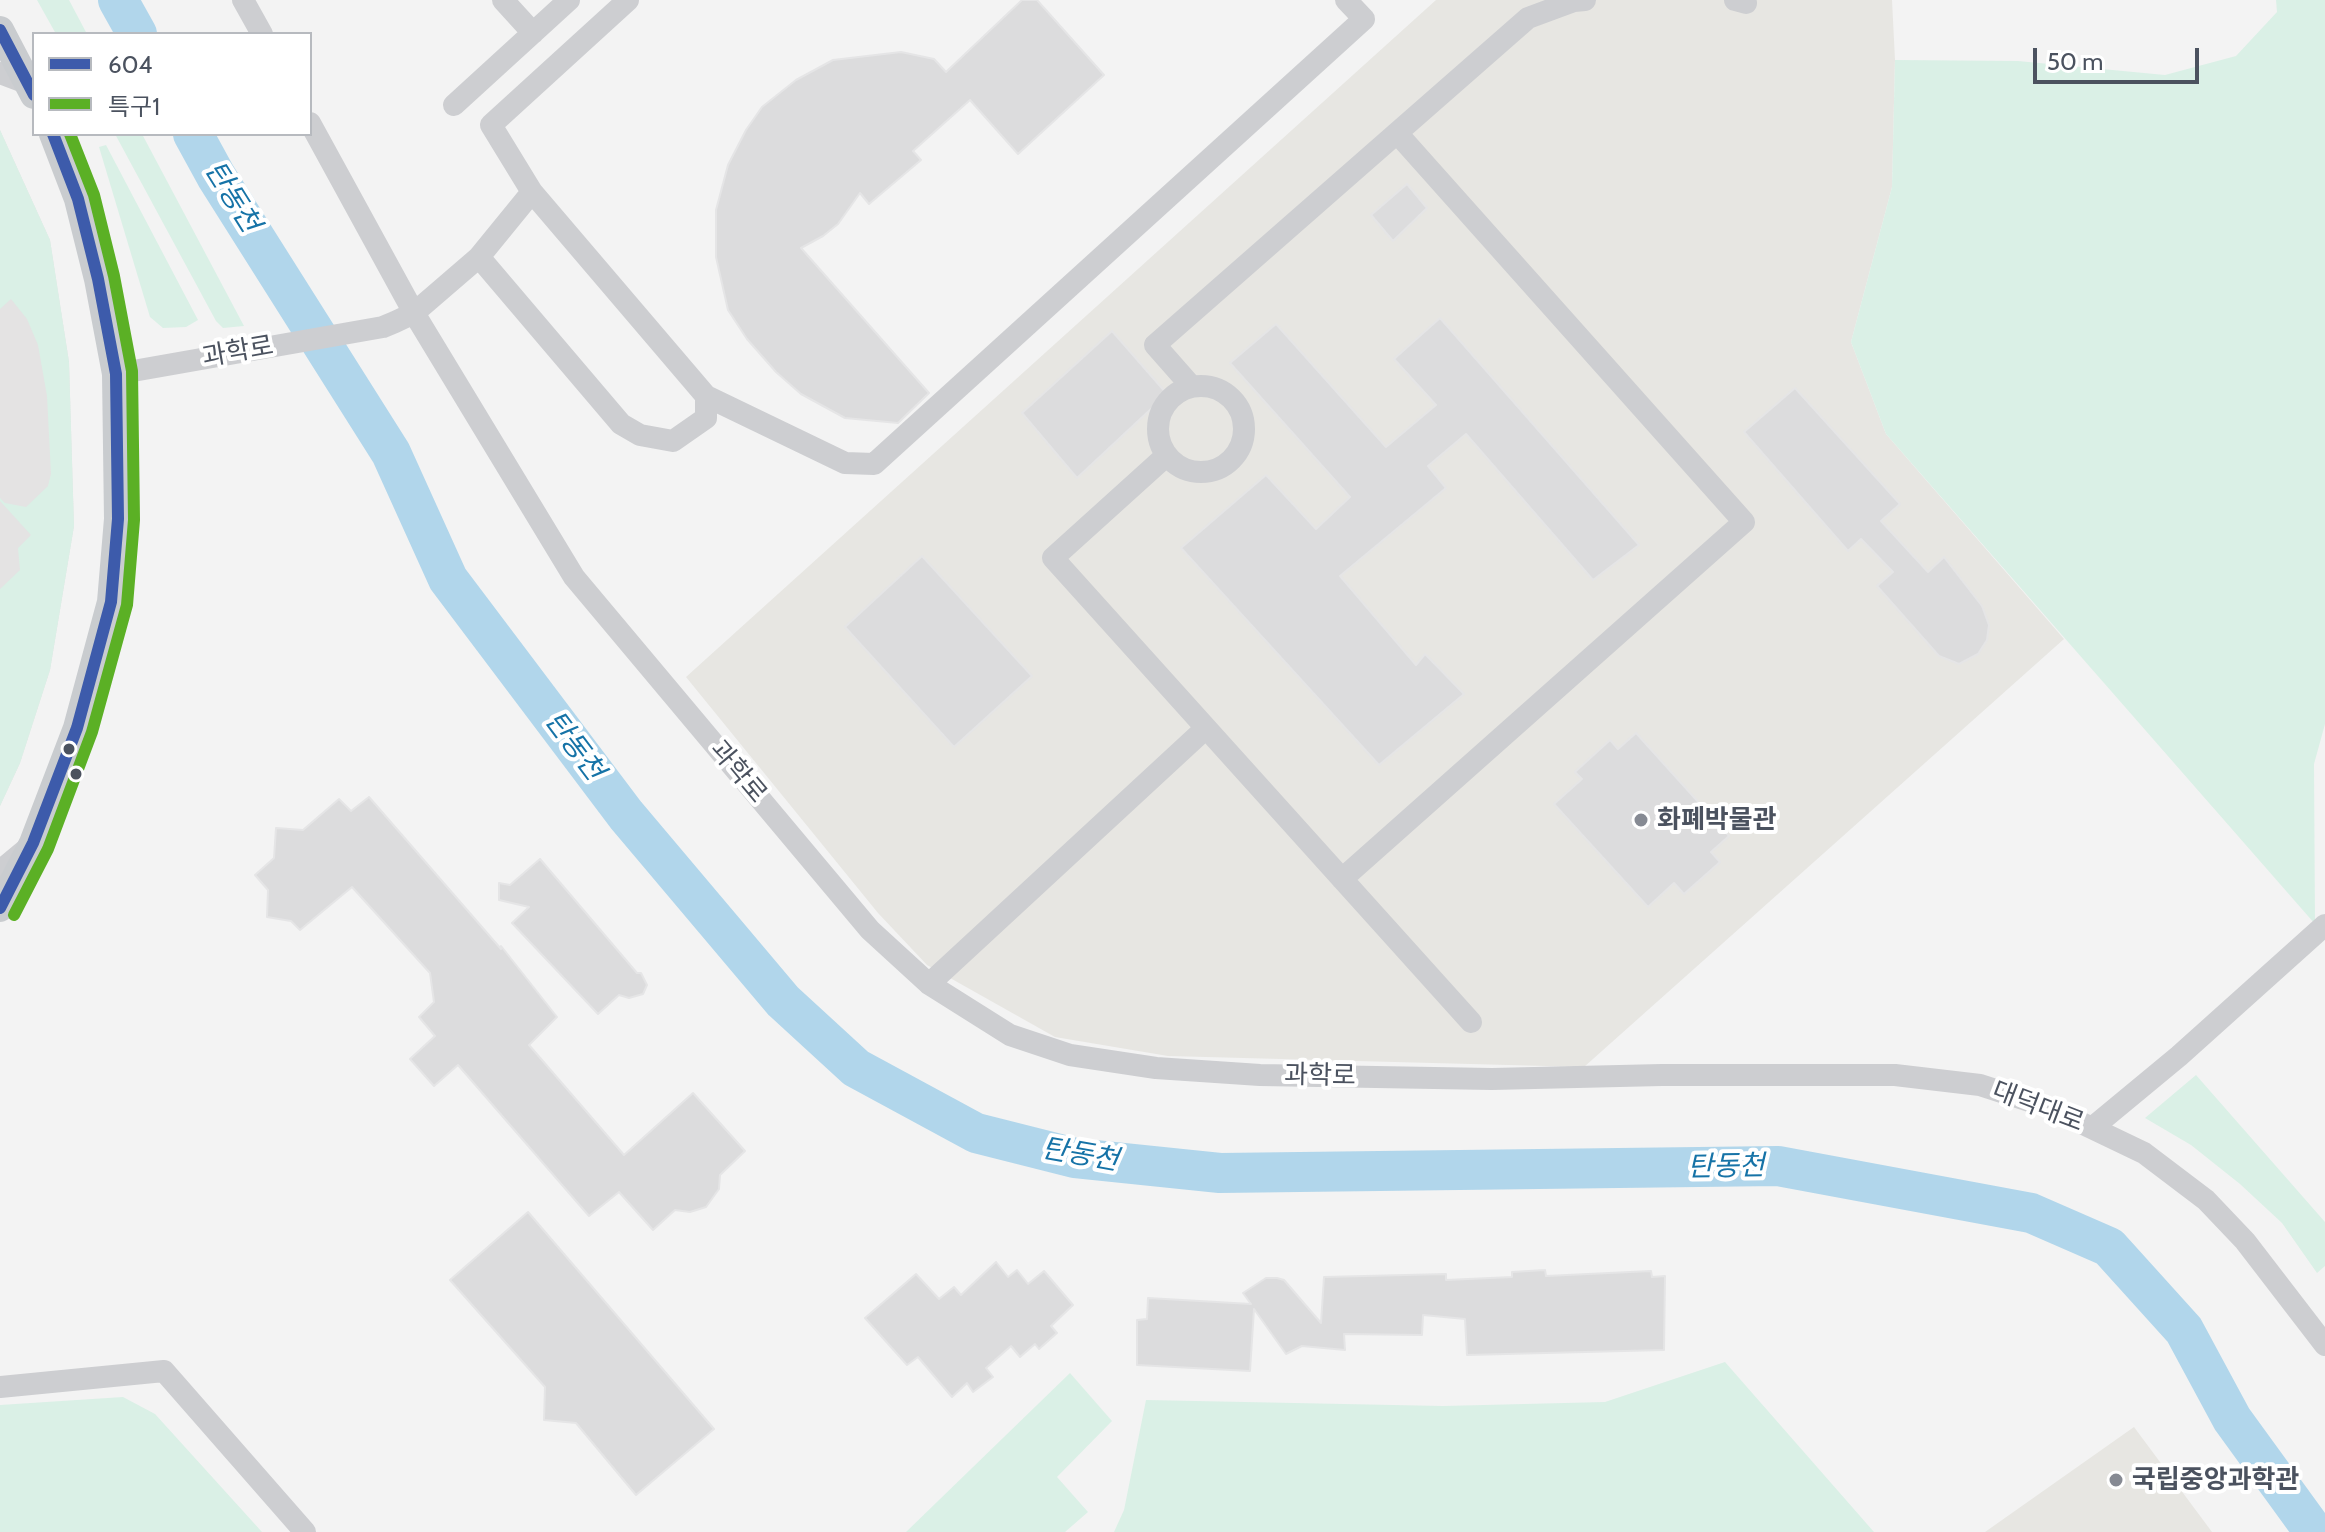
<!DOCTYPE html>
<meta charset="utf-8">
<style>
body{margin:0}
#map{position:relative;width:2325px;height:1532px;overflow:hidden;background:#f3f3f3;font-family:Cabin,"Noto Sans KR",sans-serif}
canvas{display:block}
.legend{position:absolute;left:32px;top:32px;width:280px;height:104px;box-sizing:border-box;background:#fff;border:2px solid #b7babf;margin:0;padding:10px 14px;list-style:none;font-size:24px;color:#4b525f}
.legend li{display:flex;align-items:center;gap:16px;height:40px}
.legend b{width:40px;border:2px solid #b7babf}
.scale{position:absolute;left:2033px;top:48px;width:166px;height:36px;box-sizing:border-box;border:4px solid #4b525f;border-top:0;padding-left:10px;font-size:24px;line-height:28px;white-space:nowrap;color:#4b525f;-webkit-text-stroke:6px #fff;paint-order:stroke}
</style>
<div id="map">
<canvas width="2325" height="1532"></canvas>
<ul class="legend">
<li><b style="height:10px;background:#3d5bab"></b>604</li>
<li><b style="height:10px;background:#5bb025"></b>특구1</li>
</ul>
<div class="scale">50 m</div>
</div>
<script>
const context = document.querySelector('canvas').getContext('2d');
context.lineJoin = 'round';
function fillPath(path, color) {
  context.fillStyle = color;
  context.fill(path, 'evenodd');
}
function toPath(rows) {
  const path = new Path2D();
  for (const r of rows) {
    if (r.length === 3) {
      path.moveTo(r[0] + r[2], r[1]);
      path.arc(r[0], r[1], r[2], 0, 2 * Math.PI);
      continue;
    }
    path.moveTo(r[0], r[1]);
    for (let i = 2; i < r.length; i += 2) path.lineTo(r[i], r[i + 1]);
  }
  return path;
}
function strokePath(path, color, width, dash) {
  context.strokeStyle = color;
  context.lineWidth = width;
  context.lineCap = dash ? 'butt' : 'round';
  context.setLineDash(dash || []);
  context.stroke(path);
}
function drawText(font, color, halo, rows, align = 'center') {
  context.font = font + ' Cabin,"Noto Sans KR",sans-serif';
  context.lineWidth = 8;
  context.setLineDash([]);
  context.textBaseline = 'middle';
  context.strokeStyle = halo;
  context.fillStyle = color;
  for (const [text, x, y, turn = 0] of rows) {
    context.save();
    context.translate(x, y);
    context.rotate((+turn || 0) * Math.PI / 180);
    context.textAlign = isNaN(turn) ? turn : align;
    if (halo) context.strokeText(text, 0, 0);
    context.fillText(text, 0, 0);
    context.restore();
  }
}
const commercial = toPath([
 [1436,0,1892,0,1895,60,1892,187,1851,342,1886,434,2064,639,1584,1067,1168,1056,1055,1037,927,965,878,913,686,677],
 [2134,1427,2212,1532,1985,1532]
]);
const education = toPath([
 [0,130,50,240,69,362,74,526,50,670,20,763,0,806]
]);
const green = toPath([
 [37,0,69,0,87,34,56,34],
 [2276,0,2325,0,2325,724,2314,764,2315,924,1886,434,1851,342,1892,187,1895,60,2018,61,2165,75,2236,56,2277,12],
 [0,130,50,240,69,362,74,526,50,670,20,763,0,806,0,589,20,570,18,548,31,535,0,501,0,498,5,503,26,507,48,486,51,474,47,396,38,345,27,319,11,299,0,309],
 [115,134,142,134,244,326,223,328,216,321],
 [106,145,198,320,186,327,163,328,150,317,99,147],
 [2196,1075,2325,1222,2325,1266,2317,1273,2282,1223,2240,1184,2191,1145,2145,1118],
 [1725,1362,1874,1532,1114,1532,1124,1510,1146,1400,1443,1406,1605,1402],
 [1070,1373,1112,1421,1057,1477,1088,1512,1065,1532,906,1532],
 [123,1397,155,1414,262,1532,0,1532,0,1405]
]);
const river = toPath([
 [118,0,137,34],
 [193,134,216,176,391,453,448,579,626,815,783,1001,856,1068,976,1133,1075,1158,1220,1173,1778,1166,2031,1213,2109,1247,2184,1330,2232,1419,2314,1532]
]);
const building = toPath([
 [1022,0,1037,0,1104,75,1018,154,970,100,913,151,921,160,869,204,860,193,838,224,823,236,801,248,929,393,898,423,845,418,801,394,776,372,747,339,728,310,716,257,716,210,728,165,746,130,762,107,796,80,833,60,901,52,934,59,946,72,1022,0],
 [1407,184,1427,208,1393,241,1371,215,1407,184],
 [1440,318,1639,545,1593,580,1466,434,1428,466,1446,488,1340,576,1416,665,1425,654,1464,694,1379,765,1181,548,1266,475,1316,529,1350,497,1230,363,1276,324,1386,447,1436,405,1394,359,1440,318],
 [1112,331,1167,394,1077,478,1022,413,1112,331],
 [1795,388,1900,504,1881,521,1928,572,1944,557,1982,606,1989,625,1987,640,1978,654,1959,664,1939,656,1877,586,1893,572,1861,539,1848,551,1744,432,1795,388],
 [922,556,1032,676,954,747,845,627,922,556],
 [1636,733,1729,836,1711,852,1720,862,1684,894,1674,883,1648,907,1554,804,1582,779,1575,772,1610,740,1618,749,1636,733],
 [369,797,501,949,501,946,557,1017,529,1045,624,1155,693,1093,745,1151,720,1175,719,1189,706,1207,690,1212,675,1210,653,1230,619,1192,589,1216,458,1065,434,1086,410,1059,435,1036,419,1017,434,1002,430,973,352,887,300,930,291,921,267,917,268,890,255,875,274,858,276,828,303,830,339,799,351,811,369,797],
 [540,859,637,973,641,973,647,985,643,994,629,998,619,995,598,1014,512,923,529,907,499,900,499,883,510,885,540,859],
 [528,1212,714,1429,636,1495,576,1423,544,1420,545,1387,450,1280,528,1212],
 [996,1262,1008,1277,1017,1270,1028,1284,1044,1271,1073,1305,1051,1326,1057,1333,1039,1349,1035,1344,1020,1357,1011,1346,986,1368,993,1377,973,1392,967,1383,952,1397,918,1357,907,1365,865,1318,916,1274,939,1299,954,1287,961,1295,996,1262],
 [1545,1270,1546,1276,1651,1271,1652,1277,1665,1276,1664,1350,1467,1355,1465,1319,1423,1315,1422,1335,1344,1334,1345,1350,1302,1346,1286,1354,1254,1309,1250,1371,1137,1365,1137,1320,1147,1319,1148,1298,1251,1304,1243,1293,1266,1278,1277,1278,1284,1280,1321,1323,1324,1277,1446,1274,1446,1280,1512,1277,1512,1272,1545,1270]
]);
const minor = toPath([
 [243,0,262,34],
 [503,0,533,33],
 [628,0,491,125,532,192,706,396,845,463,874,464,1364,19,1346,0],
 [1735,0,1746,3],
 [0,73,29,84],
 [454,105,569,0],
 [310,123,414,313,574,577,870,930,929,984,1010,1035,1070,1055,1156,1068,1260,1075,1492,1079,1662,1075,1895,1075,1980,1085,2048,1107,2144,1153,2206,1200,2245,1241,2325,1345],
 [479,257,621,424,640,435,673,441,706,418,706,396],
 [116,374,383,327,395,322,414,313,479,257,532,192],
 [1201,429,43],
 [1192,387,1155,345,1528,18,1574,1,1585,0],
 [1167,455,1053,558,1471,1022],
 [0,871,29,847],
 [1342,879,1744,522,1397,133],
 [929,984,1206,728],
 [2092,1128,2179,1056,2325,925],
 [0,1387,164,1371,305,1532]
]);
const major = toPath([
 [0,30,34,95],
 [0,908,33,843,77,728,111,602,118,519,116,374,98,279,78,199,53,134]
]);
const bus1 = toPath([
 [0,30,34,95],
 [0,908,33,843,77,728,111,602,118,519,116,374,98,279,78,199,53,134]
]);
const bus2 = toPath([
 [14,915,48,849,92,732,127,605,134,520,132,371,114,276,94,195,70,134]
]);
const markers = [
 [69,749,7,"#4b525f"],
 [76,774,7,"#4b525f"],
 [1641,820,8,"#868a93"],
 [2116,1480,8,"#868a93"]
];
const streetNames = [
 ["과학로",238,352,-10],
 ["과학로",738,772,50],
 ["과학로",1320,1076,1],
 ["대덕대로",2038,1107,21]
];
const poiNames = [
 ["화폐박물관",1657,820],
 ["국립중앙과학관",2132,1480]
];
const waterNames = [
 ["탄동천",232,197,58],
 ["탄동천",574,746,53],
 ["탄동천",1080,1155,10],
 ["탄동천",1726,1167,-1]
];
fillPath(commercial, '#e7e6e2');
fillPath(education, '#e4e3e3');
fillPath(green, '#daf0e6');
strokePath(river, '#b1d6eb', 40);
fillPath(building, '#dcdcdd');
strokePath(building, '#e5e5e6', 2);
strokePath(minor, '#cdced1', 22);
strokePath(major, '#c9cccf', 28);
strokePath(bus1, '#3d5bab', 12);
strokePath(bus2, '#5bb025', 12);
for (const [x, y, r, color] of markers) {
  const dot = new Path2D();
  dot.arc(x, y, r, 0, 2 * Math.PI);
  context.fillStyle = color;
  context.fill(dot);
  strokePath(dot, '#fff', 3);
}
drawText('26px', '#4b525f', '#fff', streetNames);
drawText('bold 26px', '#4b525f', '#fff', poiNames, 'left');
drawText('italic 28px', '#1673a7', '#fff', waterNames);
</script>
